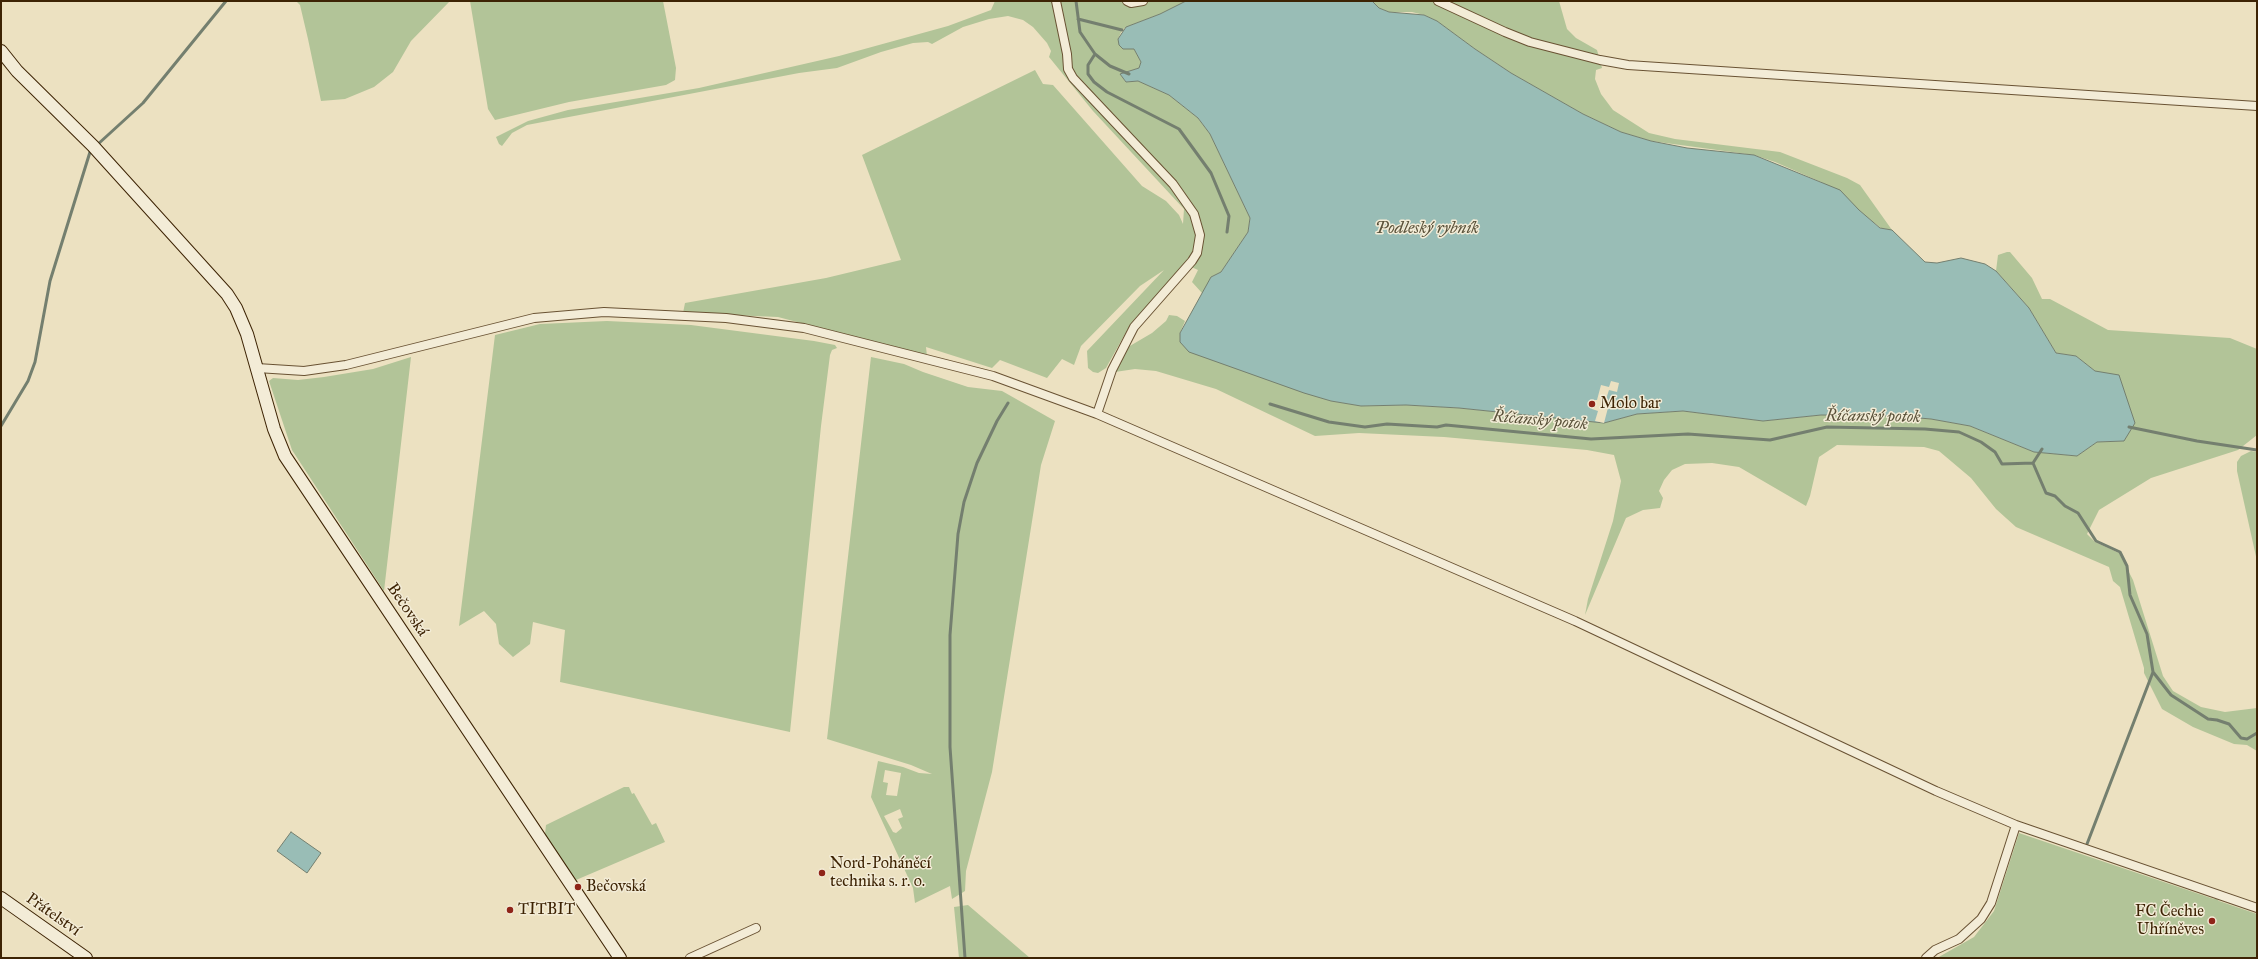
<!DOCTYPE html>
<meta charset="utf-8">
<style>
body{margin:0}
#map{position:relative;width:2258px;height:959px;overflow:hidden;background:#ece1c1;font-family:"IM FELL Great Primer",serif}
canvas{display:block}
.frame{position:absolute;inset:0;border:2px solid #3d2304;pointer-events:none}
</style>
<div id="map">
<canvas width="2258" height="959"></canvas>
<div class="frame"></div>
</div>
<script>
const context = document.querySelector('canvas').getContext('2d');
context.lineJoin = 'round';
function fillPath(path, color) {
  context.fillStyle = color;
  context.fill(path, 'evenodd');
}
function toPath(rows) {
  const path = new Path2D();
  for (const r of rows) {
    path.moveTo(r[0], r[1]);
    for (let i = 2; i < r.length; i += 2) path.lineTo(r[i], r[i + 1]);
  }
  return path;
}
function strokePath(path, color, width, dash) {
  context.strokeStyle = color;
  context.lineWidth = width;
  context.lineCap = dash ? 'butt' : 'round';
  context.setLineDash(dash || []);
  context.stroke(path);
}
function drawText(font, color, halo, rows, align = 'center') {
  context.font = font + ' "IM FELL Great Primer",serif';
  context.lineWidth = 3;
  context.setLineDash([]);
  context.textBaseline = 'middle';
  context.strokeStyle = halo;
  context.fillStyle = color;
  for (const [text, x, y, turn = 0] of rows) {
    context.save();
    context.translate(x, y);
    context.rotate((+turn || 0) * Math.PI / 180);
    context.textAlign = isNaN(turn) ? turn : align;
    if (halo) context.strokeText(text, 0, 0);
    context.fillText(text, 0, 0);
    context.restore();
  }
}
const green = toPath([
 [296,1,450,1,411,41,393,72,374,87,345,99,321,101,308,39,300,5],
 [470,1,663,1,676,68,675,80,666,85,569,102,495,120,488,109],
 [995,1,1186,1,1160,14,1126,27,1122,30,1118,39,1123,49,1134,49,1141,62,1139,68,1120,74,1126,82,1138,81,1169,95,1198,118,1210,134,1250,218,1248,232,1221,272,1211,277,1207,288,1202,293,1192,282,1198,270,1185,264,1130,325,1106,368,1098,373,1093,372,1088,368,1087,351,1164,270,1140,286,1081,346,1074,365,1062,359,1047,378,1000,360,992,368,926,347,927,356,778,317,683,313,685,303,826,278,901,260,862,155,1035,70,1043,84,1053,85,1142,186,1166,201,1179,215,1183,224,1184,209,1093,111,1049,57,1051,51,1047,43,1033,27,1023,20,1008,16,989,19,963,27,932,44,928,42,913,43,881,52,837,68,799,73,527,125,512,133,502,146,499,144,496,137,528,121,568,110,699,88,839,56,948,26,991,10],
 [1372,1,1559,1,1567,29,1576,38,1597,50,1602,68,1596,70,1595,79,1601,94,1613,110,1649,133,1675,139,1780,152,1847,178,1860,185,1892,230,1881,228,1821,182,1775,162,1754,155,1651,141,1621,132,1583,114,1511,73,1475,49,1437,21,1424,15,1412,12,1389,12,1379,8],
 [2007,252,2010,252,2032,278,2042,299,2050,299,2108,330,2230,338,2257,349,2257,435,2238,450,2151,478,2099,510,2087,534,2095,542,2119,553,2133,580,2163,676,2173,691,2201,707,2225,712,2257,708,2257,751,2247,745,2234,744,2193,727,2162,709,2144,673,2144,668,2120,587,2113,581,2109,567,2016,527,1996,509,1971,478,1939,451,1924,447,1837,445,1819,457,1810,496,1806,506,1739,467,1712,463,1685,464,1672,470,1664,480,1659,491,1663,498,1660,508,1643,510,1626,518,1585,615,1588,599,1613,521,1621,481,1614,455,1587,450,1444,437,1359,433,1315,436,1216,389,1156,371,1135,369,1115,372,1123,350,1152,333,1166,321,1169,315,1177,316,1185,321,1180,333,1290,387,1331,401,1361,406,1406,405,1459,408,1604,423,1637,414,1683,411,1763,421,1821,415,1896,416,1931,419,1970,426,2034,452,2077,456,2097,442,2124,441,2095,371,2076,356,2056,353,2029,308,1996,271,1998,255],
 [607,321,691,325,814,341,835,345,837,348,832,350,830,355,821,426,790,732,560,682,565,630,533,622,530,644,513,657,499,644,496,624,484,611,459,626,495,335,540,324],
 [411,357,384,591,292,450,269,381,273,378,298,380,324,377,373,369],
 [871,357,904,364,923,372,968,387,1002,391,1055,421,1041,465,992,772,966,871,965,891,952,899,950,886,915,903,913,888,871,797,878,761,903,767,919,773,932,774,911,765,827,739],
 [885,770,901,773,897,796,886,795,888,783,883,782],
 [900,809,903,817,898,819,902,828,896,833,893,832,884,816],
 [2251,451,2257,452,2257,561,2237,471,2237,462,2241,456],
 [624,787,629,787,632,794,634,793,652,825,656,823,665,842,576,880,545,834,546,825],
 [2019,833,2214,899,2216,898,2219,901,2257,914,2257,958,1937,958,1974,937,1994,911],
 [968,905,1030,958,959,958,954,907]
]);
const water = toPath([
 [1186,1,1372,1,1379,8,1389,12,1424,15,1437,21,1475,49,1511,73,1583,114,1621,132,1651,141,1687,148,1754,155,1840,190,1859,210,1880,228,1892,230,1925,262,1937,263,1961,258,1985,264,1996,271,2029,308,2056,353,2076,356,2095,371,2119,375,2135,423,2124,441,2097,442,2077,456,2034,452,1970,426,1931,419,1896,416,1821,415,1763,421,1683,411,1637,414,1604,423,1459,408,1406,405,1361,406,1331,401,1304,393,1189,352,1180,342,1180,333,1211,277,1221,272,1248,232,1250,218,1210,134,1198,118,1169,95,1138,81,1126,82,1120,74,1139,68,1141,62,1134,49,1123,49,1119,45,1118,39,1126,27,1160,14,1186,1],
 [291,832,321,853,307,873,277,851,291,832]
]);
const pier = toPath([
 [1611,381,1619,383,1617,392,1609,390,1605,402,1609,404,1604,423,1595,421,1598,411,1592,409,1594,400,1597,400,1601,385,1609,387]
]);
const stream = toPath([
 [1076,1,1080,32,1095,54,1088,65,1088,74,1094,82,1107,92,1179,129,1211,173,1229,216,1227,232],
 [1078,19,1122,30],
 [1095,54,1110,66,1129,74],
 [97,145,143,103,226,1],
 [1270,404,1329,422,1365,427,1387,424,1437,427,1446,425,1591,439,1688,434,1770,440,1827,427,1925,429,1959,432,1981,442,1995,452,2002,464,2033,463,2046,493,2055,496,2065,506,2078,513,2096,541,2120,552,2127,566,2130,595,2147,634,2153,672,2171,695,2208,719,2217,720,2229,724,2241,738,2247,739,2257,733],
 [1,426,28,381,35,362,50,281,90,152,93,149],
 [2129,427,2197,441,2257,450],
 [2033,463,2042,449],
 [2087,844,2153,672],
 [965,958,950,747,950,635,958,534,964,502,977,463,997,421,1008,403]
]);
const street = toPath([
 [1056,1,1067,54,1068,69,1073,78,1173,184,1194,214,1200,235,1197,253,1192,261,1134,327,1112,370,1097,414],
 [1127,1,1131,3,1143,1],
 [1438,1,1505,32,1530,42,1600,60,1628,65,2257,106],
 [257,368,304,371,346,365,534,318,604,312,726,318,804,328,993,376,1097,414,1575,621,1936,791,2016,825,2257,908],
 [690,958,756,928],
 [1926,958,1935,950,1959,939,1981,919,1991,903,2016,825]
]);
const secondary = toPath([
 [1,51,17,71,93,146,227,294,236,308,247,334,274,429,285,456,620,958],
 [1,898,86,958]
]);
const markers = [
 [1592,404,4,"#8f2418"],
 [822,873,4,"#8f2418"],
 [578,887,4,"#8f2418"],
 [510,910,4,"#8f2418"],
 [2212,921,4,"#8f2418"]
];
const poiNames = [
 ["Molo bar",1600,404],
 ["Nord-Poháněcí",830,864],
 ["technika s. r. o.",830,882],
 ["Bečovská",586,887],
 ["TITBIT",518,910],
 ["FC Čechie",2204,912,"right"],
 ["Uhříněves",2204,930,"right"]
];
const streetNames = [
 ["Bečovská",407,610,56],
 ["Přátelství",53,915,35]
];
const waterNames = [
 ["Podleský rybník",1427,229],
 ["Říčanský potok",1873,417,1],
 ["Říčanský potok",1540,421,5]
];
fillPath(green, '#b2c498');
fillPath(water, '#99bdb6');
strokePath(water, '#747f6f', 1);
fillPath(pier, '#ece1c1');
strokePath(stream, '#747f6f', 3);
strokePath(street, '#695233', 10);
strokePath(secondary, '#3d2304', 14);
strokePath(street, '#f3ecd7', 8);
strokePath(secondary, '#f3ecd7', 12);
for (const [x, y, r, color] of markers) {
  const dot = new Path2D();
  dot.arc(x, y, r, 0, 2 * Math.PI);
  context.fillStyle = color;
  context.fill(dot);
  strokePath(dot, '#f3ecd7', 1.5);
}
drawText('16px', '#3d2304', '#f3ecd7', poiNames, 'left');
drawText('16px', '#3d2304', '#f3ecd7', streetNames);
drawText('italic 17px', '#595139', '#f3ecd7', waterNames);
</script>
